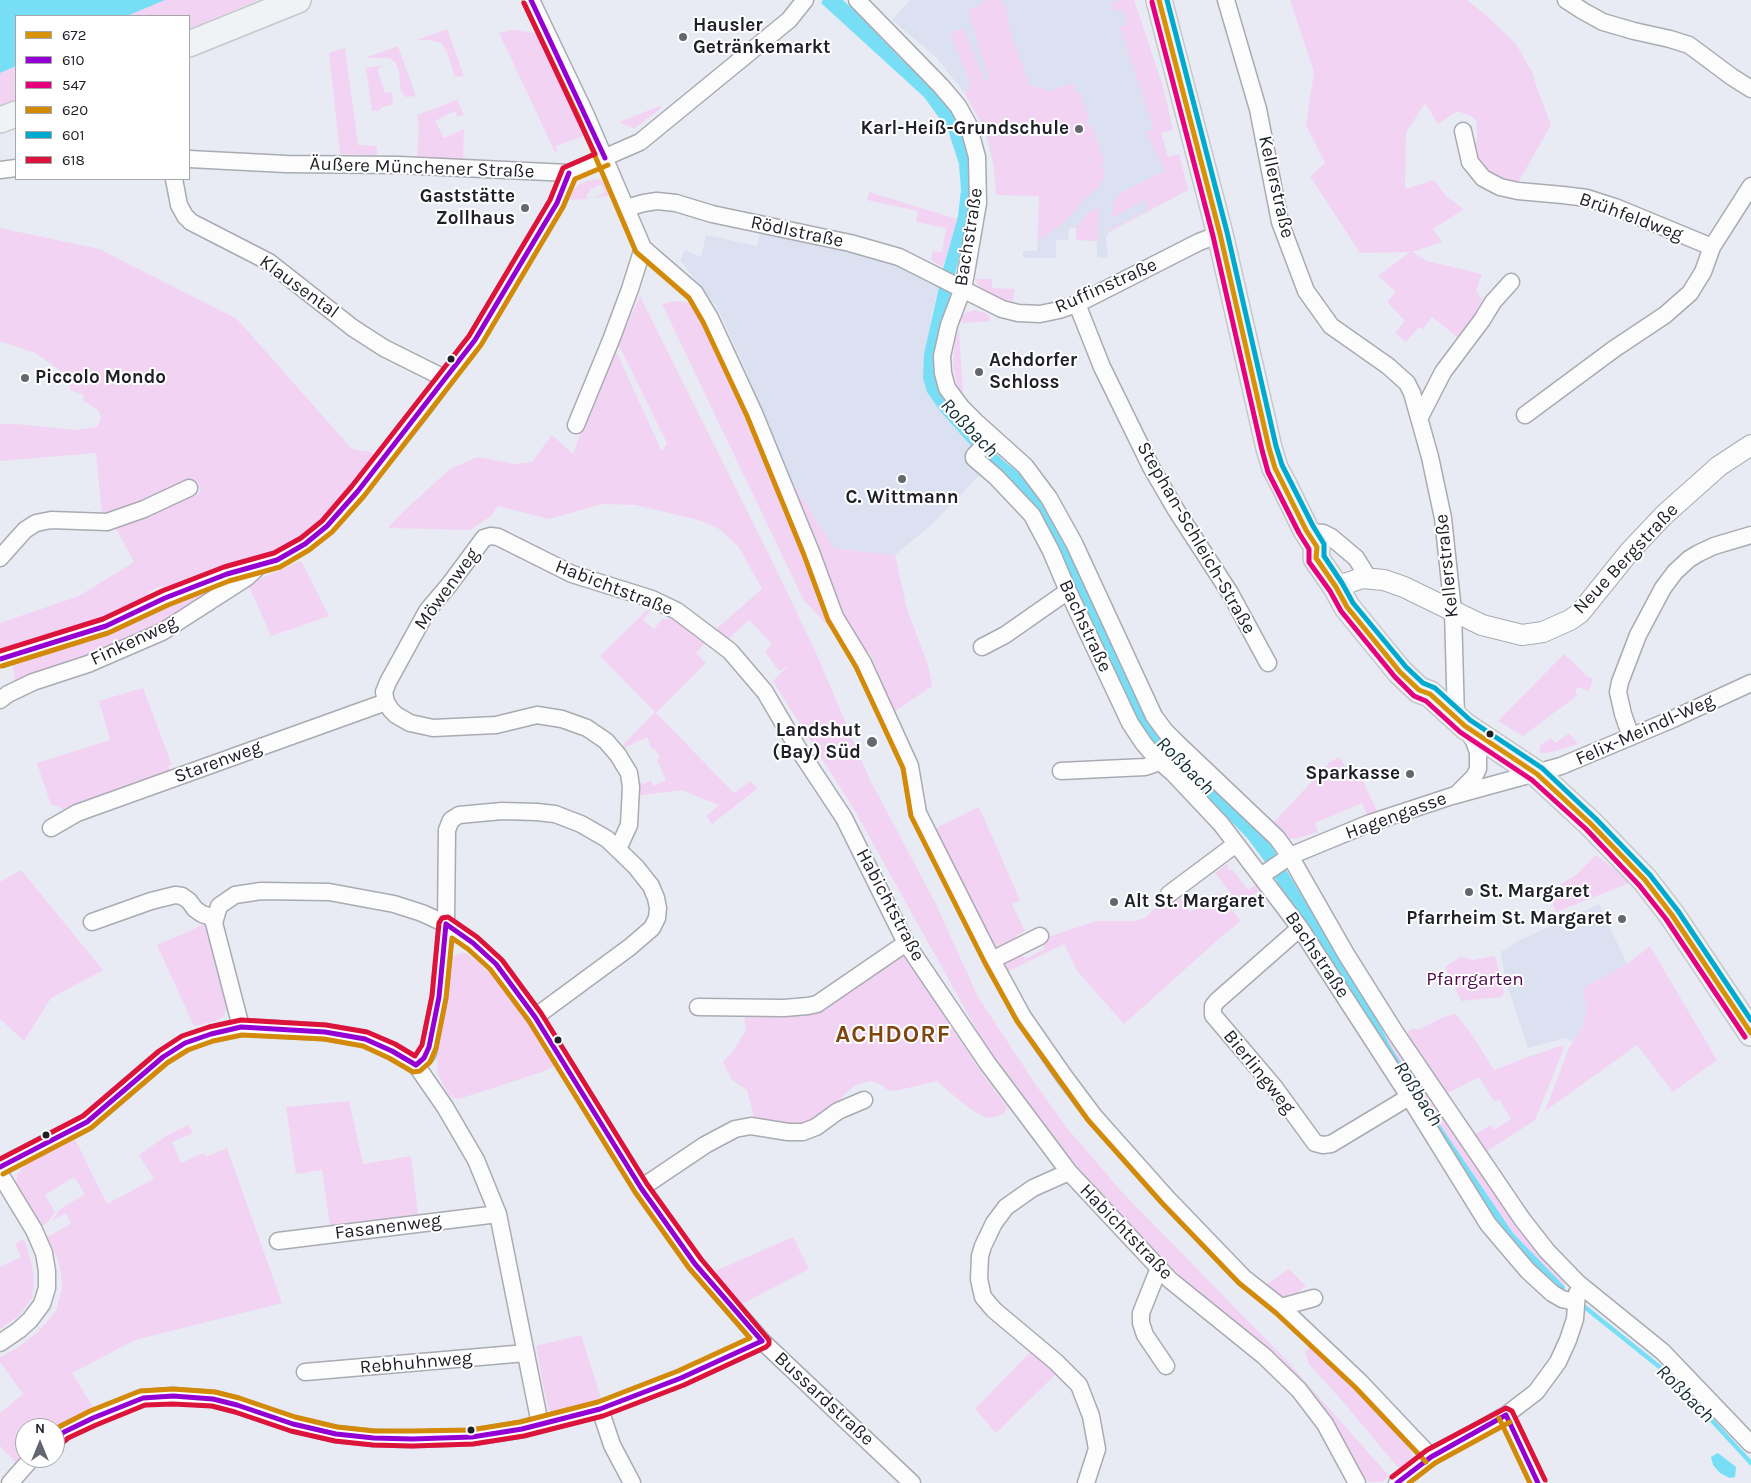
<!DOCTYPE html>
<meta charset="utf-8">
<style>
body{margin:0}
#map{position:relative;width:1751px;height:1483px;overflow:hidden;background:#e8ebf3;font-family:Karla,sans-serif}
canvas{display:block}
.legend{position:absolute;left:15px;top:15px;width:175px;height:165px;box-sizing:border-box;background:#fff;border:1px solid #a5a6a8;margin:0;padding:6px 9px;list-style:none;font-size:15px;color:#1f2026}
.legend li{display:flex;align-items:center;gap:10px;height:25px}
.legend b{width:25px;border:1px solid #a5a6a8}
.north{position:absolute;left:15px;top:1418px;width:50px;height:50px;box-sizing:border-box;background:#fff;border:1px solid #a5a6a8;border-radius:50%;rotate:0deg;font-size:14px;font-weight:700;line-height:20px;text-align:center;color:#1f2026}
.north::after{content:'';display:block;margin:auto;width:18px;height:22px;background:#65676e;clip-path:polygon(50% 0,100% 100%,50% 72%,0 100%)}
</style>
<div id="map">
<canvas width="1751" height="1483"></canvas>
<ul class="legend">
<li><b style="height:6px;background:#d79206"></b>672</li>
<li><b style="height:6px;background:#9400d3"></b>610</li>
<li><b style="height:6px;background:#e5007d"></b>547</li>
<li><b style="height:6px;background:#d28a08"></b>620</li>
<li><b style="height:6px;background:#00a9ce"></b>601</li>
<li><b style="height:6px;background:#dc143c"></b>618</li>
</ul>
<div class="north">N</div>
</div>
<script>
const context = document.querySelector('canvas').getContext('2d');
context.lineJoin = 'round';
function fillPath(path, color) {
  context.fillStyle = color;
  context.fill(path, 'evenodd');
}
function toPath(rows) {
  const path = new Path2D();
  for (const r of rows) {
    path.moveTo(r[0], r[1]);
    for (let i = 2; i < r.length; i += 2) path.lineTo(r[i], r[i + 1]);
  }
  return path;
}
function strokePath(path, color, width, dash) {
  context.strokeStyle = color;
  context.lineWidth = width;
  context.lineCap = dash ? 'butt' : 'round';
  context.setLineDash(dash || []);
  context.stroke(path);
}
function drawText(font, color, halo, rows, align = 'center') {
  context.font = font + ' Karla,sans-serif';
  context.lineWidth = 4;
  context.setLineDash([]);
  context.textBaseline = 'middle';
  context.strokeStyle = halo;
  context.fillStyle = color;
  for (const [text, x, y, turn = 0] of rows) {
    context.save();
    context.translate(x, y);
    context.rotate((+turn || 0) * Math.PI / 180);
    context.textAlign = isNaN(turn) ? turn : align;
    if (halo) context.strokeText(text, 0, 0);
    context.fillText(text, 0, 0);
    context.restore();
  }
}
const built = toPath([
 [910,0,1134,0,1163,87,1173,130,1161,133,1166,151,1168,157,1179,154,1188,190,1109,232,1106,238,1108,258,1097,257,1097,241,1076,240,1076,228,1069,228,1068,240,1056,240,1056,258,1023,258,1023,251,1037,251,1039,196,996,195,994,167,984,128,965,94,936,57,892,20],
 [761,231,879,257,906,268,939,285,931,319,923,366,941,412,973,448,981,474,929,527,895,555,834,548,787,474,746,371,717,307,680,260,685,250,701,257,706,235,757,246],
 [1599,904,1627,964,1583,988,1587,1009,1583,1026,1573,1042,1566,1038,1528,1048,1505,978,1501,952,1518,941]
]);
const green = toPath([
 [165,0,259,0,189,29,189,16,127,16],
 [985,0,1001,0,1006,9,1011,35,1030,85,1050,91,1073,83,1076,93,1080,92,1089,120,1086,122,1088,127,1092,126,1105,162,1101,163,1105,177,1100,186,1089,195,1063,223,1047,235,1038,239,1039,196,996,195,994,167,991,149,984,128,965,94,971,86,950,33,963,28,985,81,989,80,968,10,980,6],
 [1121,0,1134,0,1163,87,1173,130,1161,133,1166,151,1168,157,1179,154,1188,190,1109,232,1109,230,1149,209,1144,200,1111,218,1114,201,1121,193,1165,171,1146,132,1154,129,1120,27,1127,24,1122,9,1114,12,1111,3],
 [1290,0,1467,0,1487,16,1516,44,1532,72,1537,88,1551,125,1515,188,1483,172,1473,151,1477,139,1477,122,1473,117,1458,111,1438,124,1425,103,1406,133,1405,189,1434,180,1447,197,1464,209,1433,229,1442,242,1412,252,1427,261,1482,274,1476,291,1482,300,1476,311,1480,316,1461,340,1432,317,1423,329,1419,327,1406,342,1395,333,1405,321,1387,302,1396,292,1378,276,1410,252,1360,253,1310,176,1325,163,1306,125,1314,72],
 [447,29,464,76,455,77,447,52,441,43,429,40,416,40],
 [513,30,536,33,538,36,586,135,556,146,557,152,555,152,499,33],
 [398,46,416,96,406,97,401,92,399,71,395,62,389,58,365,58],
 [345,48,358,145,377,146,377,155,340,154,329,53],
 [16,66,16,102,0,109,0,73],
 [378,66,383,67,377,69,385,93,392,92,393,101,392,105,382,107,379,111,372,111,366,68],
 [457,100,464,115,458,117,455,111,435,121,444,138,464,129,463,159,417,158,419,129,417,115],
 [660,106,661,108,634,129,619,122],
 [599,179,607,185,613,195,594,198,605,192,601,184,589,190,590,192,586,195,588,199,567,200,572,192,578,185,587,181],
 [869,192,957,219,943,267,931,260,933,251,942,252,946,228,916,222,918,211,867,200],
 [1098,207,1100,209,1097,241,1076,240,1076,228,1088,213],
 [0,228,99,249,237,319,352,449,371,452,377,459,325,516,295,543,278,550,176,585,164,590,161,586,148,592,151,598,74,629,0,652,0,623,79,596,134,562,115,527,201,492,198,482,102,515,96,453,0,461,0,424,16,424,76,430,97,427,101,419,99,411,83,400,84,395,70,390,70,381,67,375,35,353,0,341],
 [975,279,992,279,992,288,1013,289,1015,285,1013,301,1004,300,984,291,979,286],
 [640,296,776,569,817,655,870,780,936,904,978,997,1036,1085,1067,1128,1122,1192,1288,1362,1389,1476,1382,1482,1369,1482,1360,1473,1341,1435,1328,1416,1269,1351,1186,1282,1091,1183,1043,1125,984,1043,855,811,773,681,788,666,779,671,765,652,772,644,749,620,726,641,715,630,762,589,738,546,719,529,699,520,635,505,602,504,549,519,498,506,491,516,470,530,388,528,405,510,450,469,477,457,515,464,532,462,552,435,573,454,610,353,617,353,662,452,667,443,618,344],
 [676,301,690,303,700,314,840,639,803,599,662,304],
 [975,310,986,313,989,316,990,321,962,323,962,317,965,313],
 [959,329,963,396,957,385,953,365,955,341],
 [787,474,834,548,895,555,907,609,928,665,932,686,894,712,870,653,862,649,852,634],
 [301,561,329,616,271,636,248,584],
 [242,576,141,635,15,683,13,666,111,631,169,603],
 [649,608,651,610,643,620,654,629,662,619,672,619,705,643,696,653,706,663,656,713,734,793,751,781,757,789,712,824,706,816,719,805,681,790,636,796,635,781,644,784,651,780,654,786,666,780,657,760,660,758,655,748,652,750,647,737,624,748,622,746,655,712,600,656],
 [1564,654,1586,675,1586,676,1593,679,1589,691,1577,687,1575,693,1578,695,1523,736,1498,721],
 [143,688,172,765,168,766,171,773,66,811,57,806,51,805,37,763,110,740,99,701],
 [1569,733,1578,744,1548,753,1540,753,1540,746,1551,738,1555,743],
 [1339,757,1356,780,1361,777,1377,811,1367,815,1362,803,1315,823,1318,832,1298,838,1289,839,1282,833,1274,822,1330,762],
 [979,807,1020,900,1012,904,1025,931,1016,936,1018,941,996,949,993,948,934,829],
 [1596,855,1632,882,1556,912,1548,892,1577,874],
 [1227,864,1229,866,1227,868,1229,871,1232,869,1248,890,1260,882,1264,887,1240,905,1215,873],
 [21,870,103,970,51,998,24,1041,0,1019,0,882],
 [1218,893,1241,921,1221,937,1124,1024,1078,972,1064,944,1007,972,1005,966,1005,961,1021,952,1025,959,1045,949,1041,939,1097,921,1135,921,1145,918,1157,906,1179,896,1190,912,1200,905,1204,910,1210,905,1207,901],
 [207,922,227,1003,226,1010,223,1017,216,1021,194,1026,157,945,190,931],
 [1650,946,1717,1060,1673,1092,1637,1045,1545,1111,1569,1048,1583,1026,1587,1009,1583,988,1627,964],
 [461,953,466,953,478,962,507,990,516,1001,556,1065,542,1072,459,1099,453,1098,448,1094,438,1074,437,1068,440,1031,449,961,451,957],
 [903,954,911,957,952,1029,983,1075,1007,1106,1005,1112,999,1116,987,1118,975,1112,959,1100,937,1081,895,1091,888,1090,880,1084,870,1081,855,1085,818,1120,792,1127,755,1120,747,1090,732,1080,723,1062,734,1050,746,1030,743,1008,808,1006],
 [1495,956,1504,992,1502,996,1500,997,1461,1001,1445,967,1460,957,1473,960],
 [1369,1005,1510,1216,1565,1282,1565,1287,1513,1233,1440,1125,1396,1056],
 [1456,1014,1470,1032,1494,1070,1525,1058,1560,1046,1563,1046,1564,1048,1535,1120,1486,1152,1474,1135,1491,1125,1494,1130,1511,1119,1499,1099,1494,1101,1479,1077,1446,1094,1408,1036,1408,1031,1413,1028,1418,1030,1443,1017],
 [349,1101,363,1164,411,1156,418,1214,330,1225,322,1170,296,1174,286,1107],
 [188,1125,193,1133,172,1142,181,1163,204,1153,206,1157,227,1148,282,1303,135,1340,72,1373,95,1410,55,1430,55,1428,25,1428,25,1454,16,1463,0,1446,0,1413,23,1394,0,1362,0,1357,17,1348,38,1332,56,1311,62,1288,61,1273,57,1257,47,1237,71,1224,66,1213,52,1221,59,1210,85,1194,74,1177,45,1195,55,1212,47,1223,41,1226,16,1185,17,1175,26,1164,75,1139,107,1204,154,1179,139,1155,166,1136],
 [793,1237,809,1269,740,1305,713,1272],
 [23,1239,26,1244,32,1266,34,1281,32,1298,20,1315,0,1329,0,1267,21,1257,15,1244],
 [1289,1269,1306,1286,1287,1301,1264,1286],
 [581,1335,602,1401,554,1414,548,1409,536,1346],
 [1310,1347,1315,1347,1407,1445,1412,1454,1412,1459,1409,1465,1401,1471,1344,1403,1309,1364,1305,1352],
 [1034,1348,1057,1373,996,1433,975,1409]
]);
const water = toPath([
 [0,0,165,0,127,16,16,16,16,66,0,73],
 [823,0,843,0,859,15,901,59,932,87,955,116,964,137,969,154,970,211,937,351,970,428,1004,461,1023,476,1036,491,1059,531,1118,659,1148,718,1269,842,1369,1005,1391,1047,1440,1125,1513,1233,1565,1287,1565,1289,1562,1289,1549,1280,1523,1254,1490,1211,1386,1049,1370,1020,1362,1011,1357,1011,1265,862,1248,839,1224,814,1196,789,1140,730,1055,553,973,448,941,412,927,392,923,378,924,354,943,269,958,216,961,190,959,164,948,130,924,97,821,3],
 [1718,1453,1736,1467,1735,1477,1730,1478,1720,1473,1713,1465,1711,1457]
]);
const stream = toPath([
 [1581,1304,1672,1377,1751,1463]
]);
const minor = toPath([
 [531,0,585,113,643,248,695,293,710,318,754,413,811,552,835,617,863,663,910,766,918,813,992,960,1023,1017,1064,1076,1094,1116,1167,1198,1244,1278,1281,1307,1360,1382,1431,1457],
 [857,0,941,86,958,106,968,124,977,157,978,203,966,273,963,288,949,325,942,356,943,373,947,388,961,407,976,422,1025,466,1049,498,1074,543,1154,716,1165,731,1176,742,1277,838,1290,856,1346,954,1395,1032,1522,1219,1547,1251,1579,1284,1663,1352,1751,1444],
 [1226,0,1258,109,1280,222,1306,291,1331,326,1388,366,1407,383,1412,393,1430,457,1443,518,1453,611,1456,718],
 [1566,0,1583,11,1603,22,1634,31,1670,39,1689,45,1732,77,1751,89],
 [1463,131,1470,162,1483,178,1500,187,1518,191,1563,195,1587,198,1615,207,1712,247],
 [189,159,286,164,399,165,569,173,640,142,789,20,805,0],
 [0,170,16,168],
 [174,179,179,205,185,216,191,222,269,262,353,328,384,348,446,379],
 [626,208,644,203,657,201,676,203,712,214,850,243,899,257,1002,309,1018,313,1040,314,1059,310,1077,304,1199,242,1220,234],
 [1077,304,1102,367,1151,467,1176,510,1230,593,1268,663],
 [1525,415,1614,349,1665,315,1690,293,1703,272,1712,247,1751,186],
 [1420,417,1443,372,1482,320,1493,302,1511,282],
 [576,425,611,340,630,289,643,248],
 [992,437,974,456,974,458,996,477,1032,515,1051,551,1068,591,1130,723,1144,744,1159,761,1173,773,1221,824,1300,928,1403,1087,1488,1224,1528,1271,1552,1293,1562,1299,1575,1302],
 [1308,532,1323,533,1331,537,1356,558,1369,579],
 [0,558,25,530,36,523,51,520,107,522,144,509,189,488],
 [982,647,1005,635,1068,591],
 [0,659,106,626,165,598,227,574,277,560,305,544,327,526,358,491,423,409,475,340,557,203,569,173],
 [0,700,8,694,33,682,88,664,162,632,246,578,256,569],
 [1631,737,1623,714,1618,692,1620,682,1638,635,1663,588,1675,572,1689,559,1699,553,1714,546,1751,535],
 [1061,771,1145,767,1154,764,1159,761],
 [1458,793,1474,777,1478,769,1478,752,1474,741,1467,730],
 [51,828,77,813,386,702],
 [618,849,629,825,631,787,629,773,618,755,606,741,587,728,562,719,537,715,496,725,433,728,410,723,396,715,391,710,386,702,384,692,388,682,427,611,449,585,484,538,491,536,498,537,572,574,652,599,677,611,730,651,765,692,799,750,844,818,906,943,988,1064,1069,1172,1170,1280,1264,1356,1299,1390,1325,1424,1357,1483],
 [1261,876,1290,856,1370,823,1452,796,1561,766,1673,719,1751,683],
 [1169,894,1236,844],
 [92,922,151,901,175,895,182,896,189,901,195,909,202,914,215,918],
 [1300,928,1217,1001,1213,1006,1213,1015,1275,1088,1315,1143,1323,1145,1331,1144,1409,1097],
 [992,960,1040,936],
 [698,1007,784,1008,808,1006,817,1004,906,943],
 [241,1027,214,923,219,906,235,895,261,891,329,892,394,904,422,913,446,924,473,943,496,964,535,1017,641,1188,695,1264,762,1341,912,1483],
 [416,1065,424,1058,428,1053,439,997,446,924,447,830,451,820,459,815,502,811,537,812,555,814,581,824,607,839,636,867,651,886,656,898,658,908,657,918,652,928,630,947,535,1017],
 [0,1167,87,1122,163,1057,185,1043,211,1034,241,1027,325,1032,365,1039,392,1051,416,1065,445,1107,476,1160,498,1214,540,1424],
 [1069,1172,1033,1188,1006,1207,994,1223,983,1246,980,1256,979,1279,983,1297,994,1310,1056,1362,1079,1385,1091,1416,1097,1449,1086,1483],
 [0,1174,34,1230,44,1253,47,1271,47,1288,42,1304,30,1320,19,1330,0,1343],
 [641,1188,705,1145,735,1129,751,1126,788,1132,803,1132,816,1127,838,1111,864,1100],
 [278,1241,498,1214],
 [1159,1268,1141,1313,1141,1323,1145,1335,1166,1366],
 [1281,1307,1314,1298],
 [305,1372,526,1353],
 [600,1409,612,1445,632,1483],
 [1506,1415,1538,1483],
 [55,1439,64,1432,93,1418,143,1398,173,1396,213,1399,237,1405,293,1424,336,1434,374,1438,412,1439,472,1437,522,1429,600,1409,681,1378,762,1341],
 [10,1483,32,1458],
 [1397,1483,1431,1457,1506,1415,1536,1392,1558,1362,1568,1340,1575,1319,1577,1293]
]);
const tertiary = toPath([
 [1336,587,1362,578,1384,580,1404,587,1482,625,1522,635,1543,632,1570,620,1580,613,1630,551,1664,515,1719,466,1751,445]
]);
const primary = toPath([
 [1159,0,1220,234,1269,448,1275,468,1284,485,1306,530,1317,547,1316,558,1336,587,1347,607,1400,672,1419,690,1430,694,1465,726,1537,774,1591,824,1645,880,1672,915,1751,1033],
 [189,44,298,0],
 [0,120,16,114]
]);
const bus1 = toPath([
 [1159,0,1220,234,1269,448,1275,468,1306,530,1317,547,1316,558,1336,587,1347,607,1400,672,1419,690,1430,694,1465,726,1537,774,1591,824,1645,880,1672,915,1751,1033]
]);
const bus2 = toPath([
 [531,0,605,158],
 [0,659,106,626,165,598,227,574,277,560,305,544,327,526,358,491,475,340,557,203,569,173],
 [446,924,473,943,496,964,535,1017,641,1188,695,1264,762,1341],
 [416,1065,424,1058,429,1047,439,997,446,924],
 [0,1167,87,1122,163,1057,185,1043,211,1034,241,1027,325,1032,365,1039,392,1051,416,1065],
 [1506,1415,1538,1483],
 [55,1439,64,1432,93,1418,143,1398,173,1396,213,1399,237,1405,293,1424,336,1434,374,1438,412,1439,472,1437,522,1429,600,1409,681,1378,762,1341],
 [1397,1483,1431,1457,1506,1415]
]);
const bus3 = toPath([
 [1152,2,1213,236,1262,450,1268,472,1299,533,1309,549,1309,562,1330,591,1341,611,1395,677,1414,696,1426,701,1460,732,1532,780,1586,829,1639,885,1666,919,1745,1037]
]);
const bus4 = toPath([
 [524,3,578,116,636,252,689,298,703,322,747,416,804,555,828,620,856,667,903,768,911,816,985,963,1017,1021,1088,1120,1162,1203,1239,1283,1276,1313,1355,1387,1426,1462],
 [2,666,108,633,168,605,229,581,280,567,309,550,332,532,364,496,481,345,563,207,575,179,608,165],
 [3,1174,91,1128,167,1063,188,1050,213,1041,242,1035,324,1039,363,1046,389,1058,413,1072,420,1071,430,1062,436,1048,446,998,452,938,468,949,490,969,529,1021,635,1192,689,1268,750,1338,678,1371,598,1402,520,1422,471,1430,412,1431,374,1431,337,1427,295,1417,239,1398,215,1392,173,1389,140,1391,90,1411,55,1429],
 [1499,1418,1530,1483],
 [1409,1483,1435,1463,1510,1422]
]);
const bus5 = toPath([
 [1167,0,1227,232,1276,446,1282,465,1313,526,1324,544,1324,556,1342,583,1353,603,1406,667,1423,683,1435,688,1470,720,1542,768,1596,819,1650,875,1678,911,1751,1020]
]);
const bus6 = toPath([
 [0,651,103,619,162,591,224,567,274,553,301,538,322,521,352,486,469,336,550,200,563,168,595,154,524,3],
 [0,1159,83,1116,159,1051,182,1036,209,1027,241,1020,326,1025,367,1032,395,1044,415,1056,422,1045,432,996,439,923,442,918,448,917,477,937,502,960,541,1013,647,1184,701,1259,769,1340,769,1344,766,1347,684,1385,603,1416,524,1436,473,1444,412,1446,373,1445,335,1441,291,1431,235,1412,212,1406,173,1404,145,1405,96,1425,68,1438,60,1445],
 [1392,1477,1427,1450,1506,1408,1512,1411,1545,1480]
]);
const markers = [
 [683,37,5,"#65676e"],
 [1079,129,5,"#65676e"],
 [525,208,5,"#65676e"],
 [451,359,4.5,"#1f2026"],
 [979,372,5,"#65676e"],
 [25,378,5,"#65676e"],
 [902,479,5,"#65676e"],
 [1490,734,4.5,"#1f2026"],
 [872,742,6,"#65676e"],
 [1410,774,5,"#65676e"],
 [1469,892,5,"#65676e"],
 [1114,902,5,"#65676e"],
 [1622,919,5,"#65676e"],
 [558,1040,4.5,"#1f2026"],
 [46,1135,4.5,"#1f2026"],
 [471,1430,4.5,"#1f2026"]
];
const poiNames = [
 ["Hausler",693,26],
 ["Getränkemarkt",693,48],
 ["Karl-Heiß-Grundschule",1069,129,"right"],
 ["Gaststätte",515,197,"right"],
 ["Zollhaus",515,219,"right"],
 ["Achdorfer",989,361],
 ["Schloss",989,383],
 ["Piccolo Mondo",35,378],
 ["C. Wittmann",902,498,"center"],
 ["Landshut",861,731,"right"],
 ["(Bay) Süd",861,753,"right"],
 ["Sparkasse",1400,774,"right"],
 ["St. Margaret",1479,892],
 ["Alt St. Margaret",1124,902],
 ["Pfarrheim St. Margaret",1612,919,"right"]
];
const streetNames = [
 ["Äußere Münchener Straße",422,168,2],
 ["Kellerstraße",1276,187,77],
 ["Brühfeldweg",1631,217,20],
 ["Rödlstraße",797,232,12],
 ["Bachstraße",969,237,-81],
 ["Ruffinstraße",1106,286,-24],
 ["Klausental",299,287,36],
 ["Stephan-Schleich-Straße",1196,538,60],
 ["Neue Bergstraße",1626,559,-47],
 ["Kellerstraße",1447,566,-96],
 ["Habichtstraße",614,588,21],
 ["Möwenweg",447,589,-54],
 ["Bachstraße",1085,626,65],
 ["Finkenweg",134,641,-25],
 ["Felix-Meindl-Weg",1645,730,-24],
 ["Starenweg",218,762,-20],
 ["Hagengasse",1396,816,-20],
 ["Habichtstraße",890,905,62],
 ["Bachstraße",1317,955,56],
 ["Bierlingweg",1259,1072,51],
 ["Fasanenweg",388,1227,-7],
 ["Habichtstraße",1126,1232,46],
 ["Rebhuhnweg",416,1363,-5],
 ["Bussardstraße",824,1399,43]
];
const parkNames = [
 ["Pfarrgarten",1475,980]
];
const waterNames = [
 ["Roßbach",969,428,46],
 ["Roßbach",1185,766,45],
 ["Roßbach",1418,1094,57],
 ["Roßbach",1685,1394,45]
];
const districtNames = [
 ["ACHDORF",893,1035]
];
fillPath(built, '#dce1f1');
fillPath(green, '#f3d3f3');
fillPath(water, '#78def6');
strokePath(stream, '#78def6', 4.5);
strokePath(minor, '#a9abb2', 19);
strokePath(tertiary, '#a9abb2', 22);
strokePath(primary, '#c6c7cb', 28);
strokePath(minor, '#fcfcfd', 16);
strokePath(tertiary, '#fcfcfd', 20);
strokePath(primary, '#f0f3f6', 25);
strokePath(bus1, '#d79206', 5);
strokePath(bus2, '#9400d3', 5);
strokePath(bus3, '#e5007d', 5);
strokePath(bus4, '#d28a08', 5);
strokePath(bus5, '#00a9ce', 5);
strokePath(bus6, '#dc143c', 5);
for (const [x, y, r, color] of markers) {
  const dot = new Path2D();
  dot.arc(x, y, r, 0, 2 * Math.PI);
  context.fillStyle = color;
  context.fill(dot);
  strokePath(dot, '#fff', 2);
}
drawText('bold 19px', '#1f2026', '#fff', poiNames, 'left');
drawText('19px', '#1f2026', '#fff', streetNames);
drawText('19px', '#4e0749', '#fff', parkNames);
drawText('italic 20px', '#183036', '#fff', waterNames);
context.letterSpacing = '1px';
drawText('bold 24px', '#7e460f', '#fff', districtNames);
context.letterSpacing = '0px';
</script>
